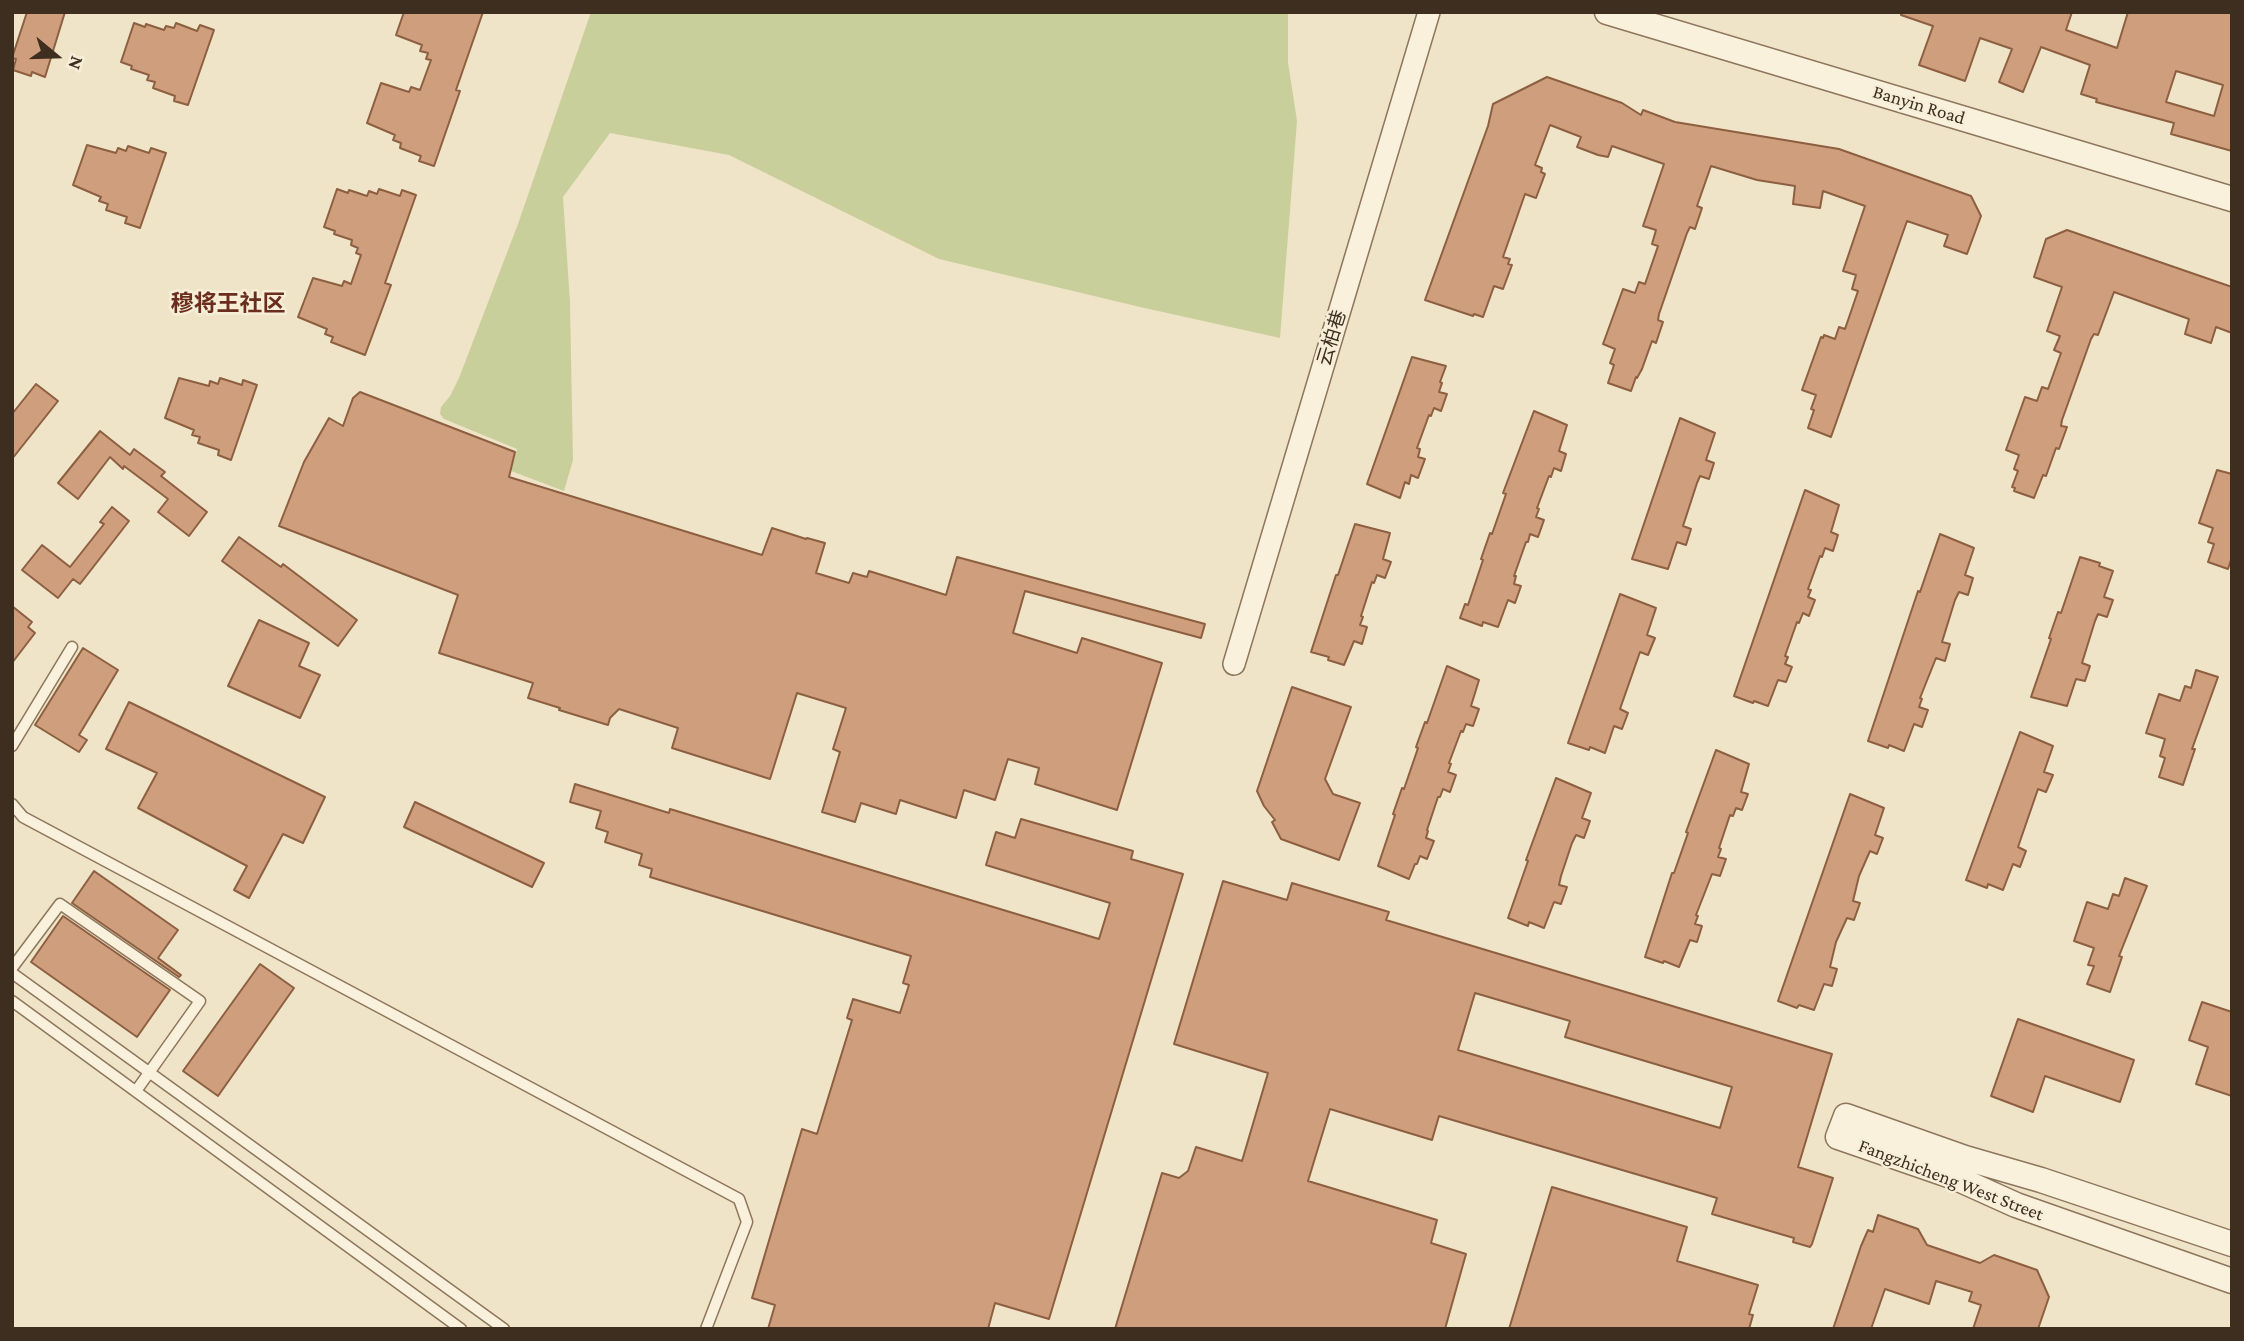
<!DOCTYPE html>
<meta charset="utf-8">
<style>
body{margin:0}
#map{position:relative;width:2244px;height:1341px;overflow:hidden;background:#f0e4c8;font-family:"Crimson Pro",serif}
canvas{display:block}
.frame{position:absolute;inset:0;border:14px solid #3d2e20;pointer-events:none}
.north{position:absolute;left:21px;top:21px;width:70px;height:70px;-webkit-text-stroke:5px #f7eed8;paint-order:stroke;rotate:109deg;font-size:19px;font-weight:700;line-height:28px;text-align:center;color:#3d2e20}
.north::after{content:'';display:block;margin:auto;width:24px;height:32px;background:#3d2e20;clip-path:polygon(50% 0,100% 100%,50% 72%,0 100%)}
</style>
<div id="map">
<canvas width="2244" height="1341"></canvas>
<div class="frame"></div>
<div class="north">N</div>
</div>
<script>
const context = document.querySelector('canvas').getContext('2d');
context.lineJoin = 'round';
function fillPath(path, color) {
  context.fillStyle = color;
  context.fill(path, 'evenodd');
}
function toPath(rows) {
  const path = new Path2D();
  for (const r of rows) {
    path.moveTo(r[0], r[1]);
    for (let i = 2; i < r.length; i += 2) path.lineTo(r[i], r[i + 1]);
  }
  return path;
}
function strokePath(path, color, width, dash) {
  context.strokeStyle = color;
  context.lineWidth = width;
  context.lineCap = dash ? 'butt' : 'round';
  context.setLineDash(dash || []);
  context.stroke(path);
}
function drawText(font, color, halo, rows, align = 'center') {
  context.font = font + ' "Crimson Pro","Noto Sans SC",serif';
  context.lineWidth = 5;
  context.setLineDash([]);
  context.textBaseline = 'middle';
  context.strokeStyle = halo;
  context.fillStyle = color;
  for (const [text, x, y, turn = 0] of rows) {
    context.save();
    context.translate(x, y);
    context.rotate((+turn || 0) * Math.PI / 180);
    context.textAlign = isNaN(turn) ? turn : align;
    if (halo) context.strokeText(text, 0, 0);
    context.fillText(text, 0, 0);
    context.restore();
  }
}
const green = toPath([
 [591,12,1288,12,1288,62,1297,121,1280,338,1140,307,939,259,729,155,610,133,563,197,570,302,573,460,564,491,511,471,517,449,444,419,440,414,441,407,450,396,459,378,518,224]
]);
const building = toPath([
 [27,12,65,12,45,77,32,72,31,76,13,70,16,59,12,58,27,12],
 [404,12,483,12,456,90,460,91,434,166,419,161,421,156,400,148,401,143,393,140,395,135,367,123,381,83,409,92,411,87,420,90,431,60,426,59,428,53,420,51,422,45,396,35,404,12],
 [1901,12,2072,12,2066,30,2117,48,2128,12,2232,12,2232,151,2171,134,2174,123,2096,102,2097,99,2081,94,2090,65,2041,47,2023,92,1999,82,2012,49,1980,38,1965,81,1919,65,1933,26,1901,15,1901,12],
 [2176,71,2223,85,2214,116,2166,102,2176,71],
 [134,23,145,27,146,24,164,30,166,26,174,28,176,23,197,31,200,25,214,30,188,105,174,101,175,96,153,88,155,82,147,80,149,75,131,69,132,66,121,62,134,23],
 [1547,77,1622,103,1641,115,1643,110,1675,122,1839,149,1971,196,1981,216,1967,254,1944,246,1948,235,1907,221,1831,437,1808,428,1814,410,1811,409,1816,395,1802,390,1821,337,1823,338,1824,335,1835,339,1839,327,1845,329,1858,291,1852,289,1856,275,1843,271,1865,206,1823,191,1820,208,1793,204,1795,186,1757,180,1711,166,1697,206,1702,208,1695,229,1690,227,1687,233,1659,314,1658,320,1663,322,1656,343,1652,341,1642,369,1637,378,1636,377,1631,391,1608,383,1614,365,1610,363,1615,349,1603,344,1623,289,1635,293,1639,282,1645,284,1658,246,1652,244,1656,230,1643,226,1664,164,1612,146,1608,157,1598,155,1577,147,1581,137,1550,125,1535,165,1542,168,1541,172,1545,174,1536,198,1525,194,1503,257,1510,259,1508,264,1512,265,1503,289,1494,286,1483,317,1474,314,1473,316,1425,300,1488,126,1493,104,1547,77],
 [87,145,116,153,118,148,126,151,128,146,149,153,151,148,166,153,140,228,125,223,127,217,106,210,108,204,99,201,101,197,73,185,87,145],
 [337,189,348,193,349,190,367,196,369,191,377,194,379,189,400,196,402,190,416,195,385,283,391,285,365,355,331,342,333,337,325,334,327,329,298,317,313,278,342,286,344,281,351,284,361,255,356,253,358,248,351,245,352,240,334,234,335,231,324,227,337,189],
 [2067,230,2232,287,2232,333,2216,327,2211,343,2185,334,2189,319,2114,292,2098,335,2094,334,2091,339,2062,420,2061,426,2067,427,2059,449,2056,448,2046,476,2043,475,2034,498,2014,491,2015,488,2012,487,2018,471,2014,469,2019,455,2006,450,2025,397,2037,401,2042,387,2048,389,2061,353,2054,350,2060,336,2047,331,2062,287,2034,277,2046,239,2067,230],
 [1412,357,1446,366,1440,382,1442,383,1439,392,1447,394,1441,411,1434,408,1431,416,1429,415,1417,448,1420,449,1418,457,1425,459,1418,478,1411,475,1409,484,1405,482,1400,498,1367,484,1412,357],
 [179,378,209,386,210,381,218,384,220,378,242,385,243,380,257,385,231,460,218,455,219,450,198,443,200,437,192,435,194,430,165,418,179,378],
 [36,384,58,401,12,459,12,414,36,384],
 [360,392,515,452,509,477,762,555,772,528,806,539,807,538,825,543,816,573,849,583,853,573,867,577,869,571,946,595,957,557,1205,624,1201,638,1025,591,1013,633,1077,653,1082,638,1162,663,1117,810,1035,784,1039,768,1008,759,995,800,964,790,956,818,900,800,896,814,861,803,855,822,842,818,822,812,840,752,833,749,846,708,797,693,770,779,672,748,678,728,619,709,610,718,608,725,559,710,560,708,528,698,533,683,439,653,458,595,279,526,304,462,329,418,343,426,353,398,360,392],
 [1534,411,1567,425,1559,451,1566,454,1561,471,1554,468,1551,477,1549,476,1537,508,1539,509,1536,517,1544,520,1538,537,1530,534,1528,542,1526,542,1514,576,1516,576,1514,584,1521,586,1515,603,1508,600,1498,627,1483,622,1482,626,1460,618,1465,604,1468,605,1483,560,1481,559,1490,533,1492,534,1506,494,1503,493,1534,411],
 [1680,418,1715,433,1706,460,1714,463,1709,479,1700,476,1697,483,1683,526,1691,529,1686,545,1677,542,1668,569,1632,559,1680,418],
 [100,431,130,455,134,449,165,472,161,476,207,512,189,536,158,512,168,499,124,466,123,469,110,457,78,499,58,483,100,431],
 [2217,470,2232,474,2232,557,2228,569,2208,562,2214,544,2208,542,2213,528,2199,523,2217,470],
 [1805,490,1839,505,1831,532,1838,535,1833,551,1825,548,1822,557,1820,556,1808,589,1811,590,1808,597,1815,600,1809,616,1803,613,1799,623,1797,622,1785,656,1788,657,1785,664,1792,667,1786,682,1778,680,1768,706,1754,701,1753,703,1734,696,1805,490],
 [112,507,129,521,80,584,73,579,58,598,22,570,42,545,70,567,104,524,100,522,112,507],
 [1355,524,1390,533,1383,559,1391,562,1385,578,1377,575,1374,583,1372,582,1361,616,1363,617,1360,625,1367,627,1362,644,1354,641,1344,665,1328,660,1329,657,1311,652,1336,575,1338,575,1355,524],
 [1940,534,1974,548,1965,575,1973,578,1968,595,1959,592,1955,600,1942,642,1950,644,1945,661,1936,658,1920,698,1922,699,1919,707,1928,710,1922,727,1914,724,1904,751,1889,745,1888,748,1868,741,1918,591,1920,592,1940,534],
 [239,537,281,567,283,564,357,620,338,646,222,561,239,537],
 [2080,557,2100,563,2099,566,2113,571,2104,597,2113,600,2107,617,2098,614,2095,621,2082,663,2090,666,2085,681,2076,679,2067,706,2031,697,2051,639,2049,638,2058,612,2061,613,2080,557],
 [1620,594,1656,608,1647,635,1655,638,1648,655,1640,652,1620,709,1628,713,1622,729,1614,726,1605,753,1590,747,1589,750,1568,743,1620,594],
 [12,606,32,622,28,627,35,633,12,663,12,606],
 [259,620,309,643,299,666,320,675,300,718,228,686,259,620],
 [83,648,118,670,79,735,87,740,79,752,35,725,83,648],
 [1447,666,1479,680,1471,706,1479,709,1473,726,1466,724,1463,732,1461,731,1449,763,1451,764,1448,772,1456,775,1450,792,1443,789,1440,797,1438,797,1427,830,1428,831,1426,838,1434,841,1427,859,1420,856,1417,864,1415,864,1409,879,1378,866,1395,815,1393,814,1402,788,1404,789,1418,748,1416,747,1425,722,1427,723,1447,666],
 [2196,670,2218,677,2192,749,2195,749,2183,785,2159,777,2165,758,2160,756,2165,739,2146,733,2159,694,2180,701,2185,686,2191,688,2196,670],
 [1292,687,1351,707,1325,779,1333,794,1360,803,1339,860,1281,839,1272,822,1275,820,1264,806,1257,791,1292,687],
 [129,702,325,797,303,843,283,834,249,898,234,890,247,866,138,808,157,773,106,749,129,702],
 [2020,732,2053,746,2044,772,2053,775,2046,792,2038,789,2018,847,2026,851,2020,867,2013,864,2003,890,1988,884,1987,888,1966,880,2020,732],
 [1716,750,1749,764,1741,792,1748,794,1742,810,1736,808,1733,816,1730,815,1719,848,1721,849,1718,857,1726,859,1720,876,1712,874,1696,915,1698,916,1695,924,1702,926,1697,942,1690,940,1679,967,1664,961,1663,963,1645,957,1672,873,1674,873,1688,833,1686,832,1716,750],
 [1556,778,1591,793,1582,818,1590,821,1584,838,1576,835,1572,843,1561,876,1559,885,1567,887,1561,904,1554,902,1544,928,1529,922,1528,926,1508,918,1528,861,1526,860,1556,778],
 [575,784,669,813,670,809,1099,939,1110,903,986,865,996,832,1015,838,1021,819,1133,851,1131,859,1183,874,1049,1319,995,1303,988,1329,768,1329,775,1305,752,1298,802,1129,817,1134,852,1020,847,1018,853,999,900,1013,909,985,903,983,911,956,650,877,652,869,639,865,642,854,605,842,608,832,596,828,601,811,570,802,575,784],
 [1850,794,1884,808,1875,835,1883,838,1877,854,1870,851,1859,876,1853,901,1860,903,1854,920,1847,918,1836,942,1830,967,1837,969,1832,986,1824,984,1814,1010,1799,1005,1797,1008,1778,1001,1850,794],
 [415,802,544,863,532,887,404,827,415,802],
 [94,871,178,930,158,958,181,975,179,977,72,903,94,871],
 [2125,878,2147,886,2119,956,2122,957,2110,992,2087,984,2094,966,2088,965,2094,948,2074,941,2087,902,2108,909,2113,894,2119,896,2125,878],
 [1223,881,1287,900,1292,883,1389,912,1386,920,1832,1054,1798,1167,1833,1178,1812,1244,1810,1247,1793,1242,1794,1238,1712,1214,1717,1198,1439,1116,1432,1140,1330,1109,1308,1181,1437,1220,1431,1243,1466,1254,1445,1329,1115,1329,1162,1173,1179,1178,1188,1171,1196,1147,1242,1161,1268,1073,1174,1044,1223,881],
 [1475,993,1570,1021,1565,1037,1732,1087,1720,1128,1458,1050,1475,993],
 [63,916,170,990,137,1037,31,962,63,916],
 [260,964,294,988,218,1096,183,1071,260,964],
 [2202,1002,2232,1012,2232,1096,2196,1084,2208,1047,2189,1040,2202,1002],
 [2018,1019,2134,1060,2120,1102,2045,1076,2033,1112,1991,1096,2018,1019],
 [1552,1187,1687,1227,1677,1261,1758,1285,1749,1314,1753,1315,1749,1329,1509,1329,1552,1187],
 [1878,1215,1918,1229,1927,1245,1980,1263,1994,1255,2037,1270,2049,1297,2038,1329,1973,1329,1981,1305,1969,1301,1972,1292,1936,1281,1929,1304,1885,1289,1871,1329,1833,1329,1861,1246,1868,1230,1873,1232,1878,1215]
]);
const service = toPath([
 [12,746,72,647],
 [12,804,23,817,739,1199,747,1222,706,1329],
 [12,968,60,904,200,1001,136,1091],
 [12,973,504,1329],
 [12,1001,461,1329]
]);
const minor = toPath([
 [1234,664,1429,12]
]);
const tertiary = toPath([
 [1607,12,2232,199],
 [2232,1244,2041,1180,1965,1158,1846,1116,1838,1137,1954,1177,2016,1205,2232,1281]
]);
const streetNames = [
 ["Banyin Road",1919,105,17],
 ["云柏巷",1332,338,-73],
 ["Fangzhicheng West Street",1951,1180,21]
];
const quarterNames = [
 ["穆将王社区",228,304]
];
fillPath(green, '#c9cf9b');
fillPath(building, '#cf9f7d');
strokePath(building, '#8d5f41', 2);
strokePath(service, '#8d765c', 13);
strokePath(minor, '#8d765c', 24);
strokePath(tertiary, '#8d765c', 27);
strokePath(service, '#faf1dc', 10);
strokePath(minor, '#faf1dc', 21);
strokePath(tertiary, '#faf1dc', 24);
drawText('19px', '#3d2e20', '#f7eed8', streetNames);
drawText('bold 23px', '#6b2e1e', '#f7eed8', quarterNames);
</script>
